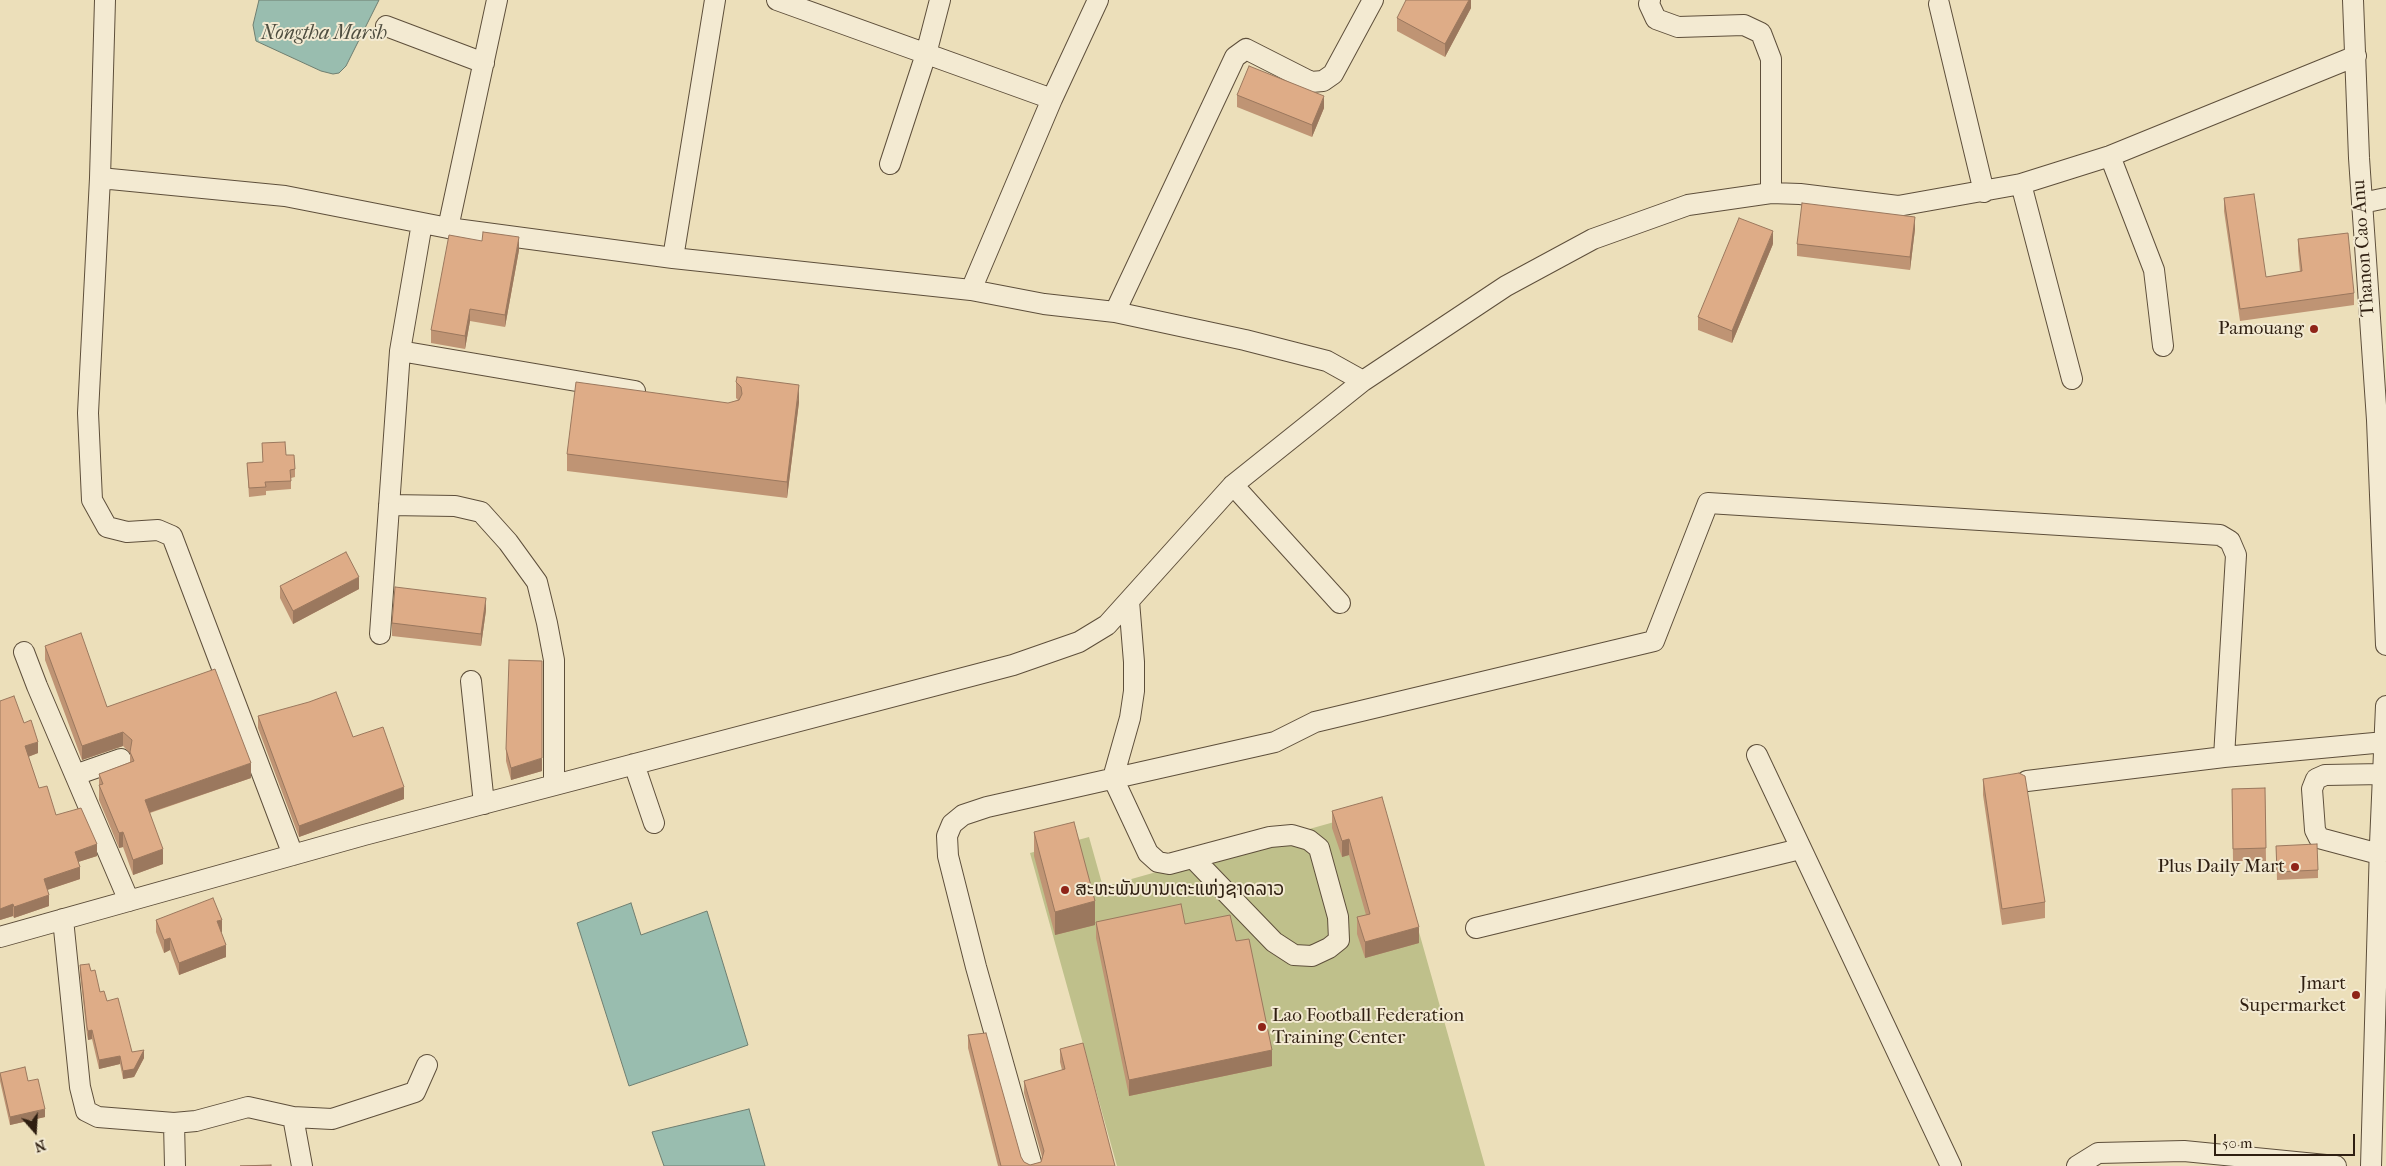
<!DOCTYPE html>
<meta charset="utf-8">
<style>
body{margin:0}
#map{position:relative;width:2386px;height:1166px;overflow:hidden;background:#ecdfba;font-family:"IM FELL French Canon",serif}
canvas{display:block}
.north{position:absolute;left:10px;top:1106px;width:50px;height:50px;-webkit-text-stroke:4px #f3ead2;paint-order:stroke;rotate:161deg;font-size:14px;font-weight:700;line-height:20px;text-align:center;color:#2f1f11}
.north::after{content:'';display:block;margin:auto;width:18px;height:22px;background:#2f1f11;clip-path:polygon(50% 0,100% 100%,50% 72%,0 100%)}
.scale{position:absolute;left:2214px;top:1134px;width:141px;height:22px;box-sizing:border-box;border:2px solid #2f1f11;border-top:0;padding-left:6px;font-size:15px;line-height:18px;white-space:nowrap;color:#2f1f11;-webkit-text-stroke:4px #f3ead2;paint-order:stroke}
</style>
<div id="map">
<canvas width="2386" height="1166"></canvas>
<div class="north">N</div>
<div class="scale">50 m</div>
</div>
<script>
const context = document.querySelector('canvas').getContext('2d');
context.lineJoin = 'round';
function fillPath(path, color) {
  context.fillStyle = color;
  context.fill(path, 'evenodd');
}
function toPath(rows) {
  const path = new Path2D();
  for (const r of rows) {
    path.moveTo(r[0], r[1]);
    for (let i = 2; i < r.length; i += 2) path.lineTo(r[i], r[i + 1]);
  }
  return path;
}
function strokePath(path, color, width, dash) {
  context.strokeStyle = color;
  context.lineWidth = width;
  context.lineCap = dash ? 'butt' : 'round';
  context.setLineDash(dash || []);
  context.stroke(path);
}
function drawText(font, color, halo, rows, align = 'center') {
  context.font = font + ' "IM FELL French Canon","Noto Sans Lao",serif';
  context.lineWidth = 4;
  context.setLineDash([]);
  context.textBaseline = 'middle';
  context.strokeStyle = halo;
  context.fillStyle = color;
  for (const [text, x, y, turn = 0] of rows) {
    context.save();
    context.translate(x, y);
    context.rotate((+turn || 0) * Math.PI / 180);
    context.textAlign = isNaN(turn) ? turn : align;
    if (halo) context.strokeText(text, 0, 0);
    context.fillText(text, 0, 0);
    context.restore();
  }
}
const green = toPath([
 [1384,808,1485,1166,1117,1166,1030,853,1089,837,1103,887]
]);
const water = toPath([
 [259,0,379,0,346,66,339,73,333,74,321,71,256,41,253,25,259,0],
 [631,903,641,935,707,911,748,1045,629,1086,577,923,631,903],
 [749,1109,765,1166,664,1166,652,1132,749,1109]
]);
const minor = toPath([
 [105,0,100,178,88,413,92,500,107,527,127,532,158,530,172,536,293,855],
 [777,0,1052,99],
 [1650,0,1649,4,1656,19,1678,27,1744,25,1761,33,1771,59,1771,193],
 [2353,0,2359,158,2377,420,2386,645],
 [1939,4,1984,192],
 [386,26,484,63],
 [2110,156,2154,270,2163,346],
 [890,164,926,54,940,0],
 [100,178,285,196,448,228,673,258,971,290,1044,304,1115,312,1245,340,1327,361,1363,381],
 [2021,184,2072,379],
 [2362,203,2386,198],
 [448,228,497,0],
 [673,258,715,0],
 [971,290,1052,99,1098,0],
 [1115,312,1235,57,1246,49,1311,82,1323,81,1333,74,1373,0],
 [400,351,635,391],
 [1233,485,1340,603],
 [389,505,455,506,481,512,508,542,537,582,547,623,554,660,554,785],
 [1129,601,1134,662,1134,691,1130,718,1113,778,1148,853,1158,862,1169,864,1270,837,1292,835,1309,840,1319,848,1338,917,1339,940,1329,948,1312,956,1294,955,1274,942,1193,858],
 [380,634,400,351,422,223],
 [24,652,37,686,129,901],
 [471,681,484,804],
 [1757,755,1951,1166],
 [634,764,654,823],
 [75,775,121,759],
 [2027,781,2224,757,2385,742],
 [2379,854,2319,838,2315,830,2312,789,2316,779,2325,775,2383,774],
 [63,919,80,1087,86,1111,98,1117,174,1123,196,1121,248,1107,293,1117,332,1119,415,1092,427,1065],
 [1476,928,1800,849],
 [0,937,364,835,1013,665,1079,642,1107,625,1233,485,1363,381,1506,286,1593,239,1688,205,1771,193,1800,194,1898,206,2021,184,2110,156,2356,56],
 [293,1117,302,1166],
 [174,1123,175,1166],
 [1032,1166,976,967,948,856,947,836,952,824,963,815,987,807,1275,742,1315,722,1654,641,1708,503,2220,535,2230,541,2236,555,2224,757],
 [2077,1166,2098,1153,2184,1151,2336,1166],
 [2371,1166,2380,844,2386,706]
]);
const wall = toPath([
 [1471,0,1471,8,1445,57,1397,31,1397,18],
 [1237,95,1324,108,1312,137,1237,107],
 [2224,198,2266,277,2300,272,2298,251,2298,239,2354,293,2354,305,2240,321,2224,211],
 [1915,229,1910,270,1797,256,1797,244],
 [1773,244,1732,343,1698,330,1698,317],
 [519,250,505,327,470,321,465,349,431,343,431,330],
 [736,382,799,402,787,498,567,471,567,454,738,400,736,398],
 [262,443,286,455,295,469,295,477,291,478,291,489,266,491,266,495,249,497,247,463,263,462],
 [280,586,359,589,293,624,280,598],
 [486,610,481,646,392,636,392,623],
 [45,646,107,707,251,778,150,813,163,864,133,875,123,847,119,848,99,800,99,774,130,762,130,753,123,746,82,760,45,660],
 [0,701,24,723,38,753,28,757,39,788,56,815,97,856,78,862,80,879,47,890,49,906,14,918,13,916,0,920],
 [258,716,353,737,404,799,299,837,258,728],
 [506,749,542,771,511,780,506,761],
 [1983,779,2045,902,2045,918,2002,925,1983,795],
 [2265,788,2266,861,2233,861,2232,789],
 [1332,811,1419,943,1365,958,1357,934,1357,917,1366,915,1349,855,1342,857,1332,828],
 [1034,832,1095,925,1055,935,1034,856],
 [2276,846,2318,870,2318,878,2277,880],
 [156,920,222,932,221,932,226,957,179,975,170,950,164,953,156,932],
 [1096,922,1185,924,1236,941,1272,1066,1129,1096,1096,938],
 [80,965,91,971,100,992,107,1001,132,1052,144,1058,134,1077,123,1079,120,1064,99,1069,92,1039,88,1040,87,1035,80,974],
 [968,1035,1021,1157,1024,1162,1030,1165,1041,1162,1042,1157,1024,1093,1024,1081,1062,1070,1060,1062,1060,1049,1115,1166,998,1166,968,1048],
 [0,1073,45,1117,10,1125,0,1081]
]);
const shadedWall = toPath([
 [1469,0,1471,0,1471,8,1445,57,1445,44],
 [1324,96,1324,108,1312,137,1312,125],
 [1915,217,1915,229,1910,270,1910,257],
 [1773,231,1773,244,1732,343,1732,331],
 [519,237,519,250,505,327,505,315],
 [470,309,470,321,465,349,465,336],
 [799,385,799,402,787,498,787,482],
 [359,577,359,589,293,624,293,611],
 [486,598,486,610,481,646,481,634],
 [123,732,123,746,82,760,82,746],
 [38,742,38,753,25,758,25,746],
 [542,758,542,771,511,780,511,768],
 [251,763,251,778,145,814,145,800],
 [404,787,404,799,299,837,299,826],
 [123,832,123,847,119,848,119,833],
 [1349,839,1349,855,1342,857,1342,841],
 [97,844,97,856,75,863,75,852],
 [163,849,163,864,133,875,133,860],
 [80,867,80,879,44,891,44,879],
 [49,895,49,906,14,918,14,907],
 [1095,901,1095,925,1055,935,1055,912],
 [13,904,13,916,0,920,0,909],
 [222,920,222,932,217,934,217,921],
 [1419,927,1419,943,1365,958,1365,942],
 [170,938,170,950,164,953,164,940],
 [226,945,226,957,179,975,179,963],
 [92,1030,92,1039,88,1040,88,1031],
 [144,1050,144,1058,134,1077,123,1079,123,1071],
 [1272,1050,1272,1066,1129,1096,1129,1080],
 [120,1056,120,1064,99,1069,99,1060],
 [45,1109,45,1117,10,1125,10,1117]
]);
const building = toPath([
 [1406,0,1469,0,1445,44,1397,18,1406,0],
 [1249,66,1324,96,1312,125,1237,95,1249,66],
 [2254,194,2266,277,2302,271,2298,239,2348,233,2354,293,2240,309,2224,198,2254,194],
 [1802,203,1915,217,1910,257,1797,244,1802,203],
 [1739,218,1773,231,1732,331,1698,317,1739,218],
 [483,232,519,237,505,315,470,309,465,336,431,330,449,235,482,241,483,232],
 [737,377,799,385,787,482,567,454,576,382,728,403,739,400,742,394,741,387,736,382,737,377],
 [285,442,286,455,294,455,295,469,290,470,291,481,265,482,266,487,249,488,247,463,263,462,262,443,285,442],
 [346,552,359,577,293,611,280,586,346,552],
 [395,587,486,598,481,634,392,623,395,587],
 [81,633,107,707,215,669,251,763,145,800,163,849,133,860,123,832,119,833,99,785,103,784,99,774,134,761,130,752,132,740,123,732,82,746,45,646,81,633],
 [509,660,542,661,542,758,511,768,506,749,509,660],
 [336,692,353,737,383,727,404,787,299,826,258,716,309,702,336,692],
 [14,696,24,723,31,720,38,742,25,746,39,788,47,786,56,815,81,808,97,844,75,852,80,867,44,879,49,895,14,907,13,904,0,909,0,701,14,696],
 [2019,773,2025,776,2045,902,2002,909,1983,779,2019,773],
 [2265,788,2266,848,2233,849,2232,789,2265,788],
 [1382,797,1419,927,1365,942,1357,917,1370,914,1349,839,1342,841,1332,811,1382,797],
 [1074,822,1095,901,1055,912,1034,832,1074,822],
 [2317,844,2318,870,2277,872,2276,846,2317,844],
 [213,898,222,920,217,921,226,945,179,963,170,938,164,940,156,920,213,898],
 [1181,904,1185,924,1230,915,1236,941,1249,939,1272,1050,1129,1080,1096,922,1181,904],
 [89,964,91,971,95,970,100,992,104,991,107,1001,118,998,132,1052,144,1050,134,1069,123,1071,120,1056,99,1060,92,1030,88,1031,87,1027,80,965,89,964],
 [986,1033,1021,1157,1024,1162,1030,1165,1041,1162,1044,1151,1024,1081,1065,1069,1060,1049,1083,1043,1115,1166,1001,1166,968,1035,986,1033],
 [25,1067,28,1081,38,1079,45,1109,10,1117,0,1073,25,1067],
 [271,1165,271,1166,240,1166,271,1165]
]);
const markers = [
 [2314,329,5,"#8f2418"],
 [2295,867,5,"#8f2418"],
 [1065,890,5,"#8f2418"],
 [2356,995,5,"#8f2418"],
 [1262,1027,5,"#8f2418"]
];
const streetNames = [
 ["Thanon Cao Anu",2364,248,-94]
];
const poiNames = [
 ["Pamouang",2304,329],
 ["Plus Daily Mart",2285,867],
 ["ສະຫະພັນບານເຕະແຫ່ງຊາດລາວ",1075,890,"left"],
 ["Jmart",2346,984],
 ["Supermarket",2346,1006],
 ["Lao Football Federation",1272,1016,"left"],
 ["Training Center",1272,1038,"left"]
];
const waterNames = [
 ["Nongtha Marsh",324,34]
];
fillPath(green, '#bfc08b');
fillPath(water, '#99bdaf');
strokePath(water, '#6f7e70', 1);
strokePath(minor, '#5e4f3b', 22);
strokePath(minor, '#f3ead2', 20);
fillPath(wall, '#bf9474');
fillPath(shadedWall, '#9b785e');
fillPath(building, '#deac87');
strokePath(building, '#9b785e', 1);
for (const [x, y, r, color] of markers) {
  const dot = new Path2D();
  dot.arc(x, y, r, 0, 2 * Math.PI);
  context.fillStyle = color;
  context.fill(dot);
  strokePath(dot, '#f3ead2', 2);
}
drawText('19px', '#2f1f11', '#f3ead2', streetNames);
drawText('19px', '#2f1f11', '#f3ead2', poiNames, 'right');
drawText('italic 20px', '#4f4e40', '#f3ead2', waterNames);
</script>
